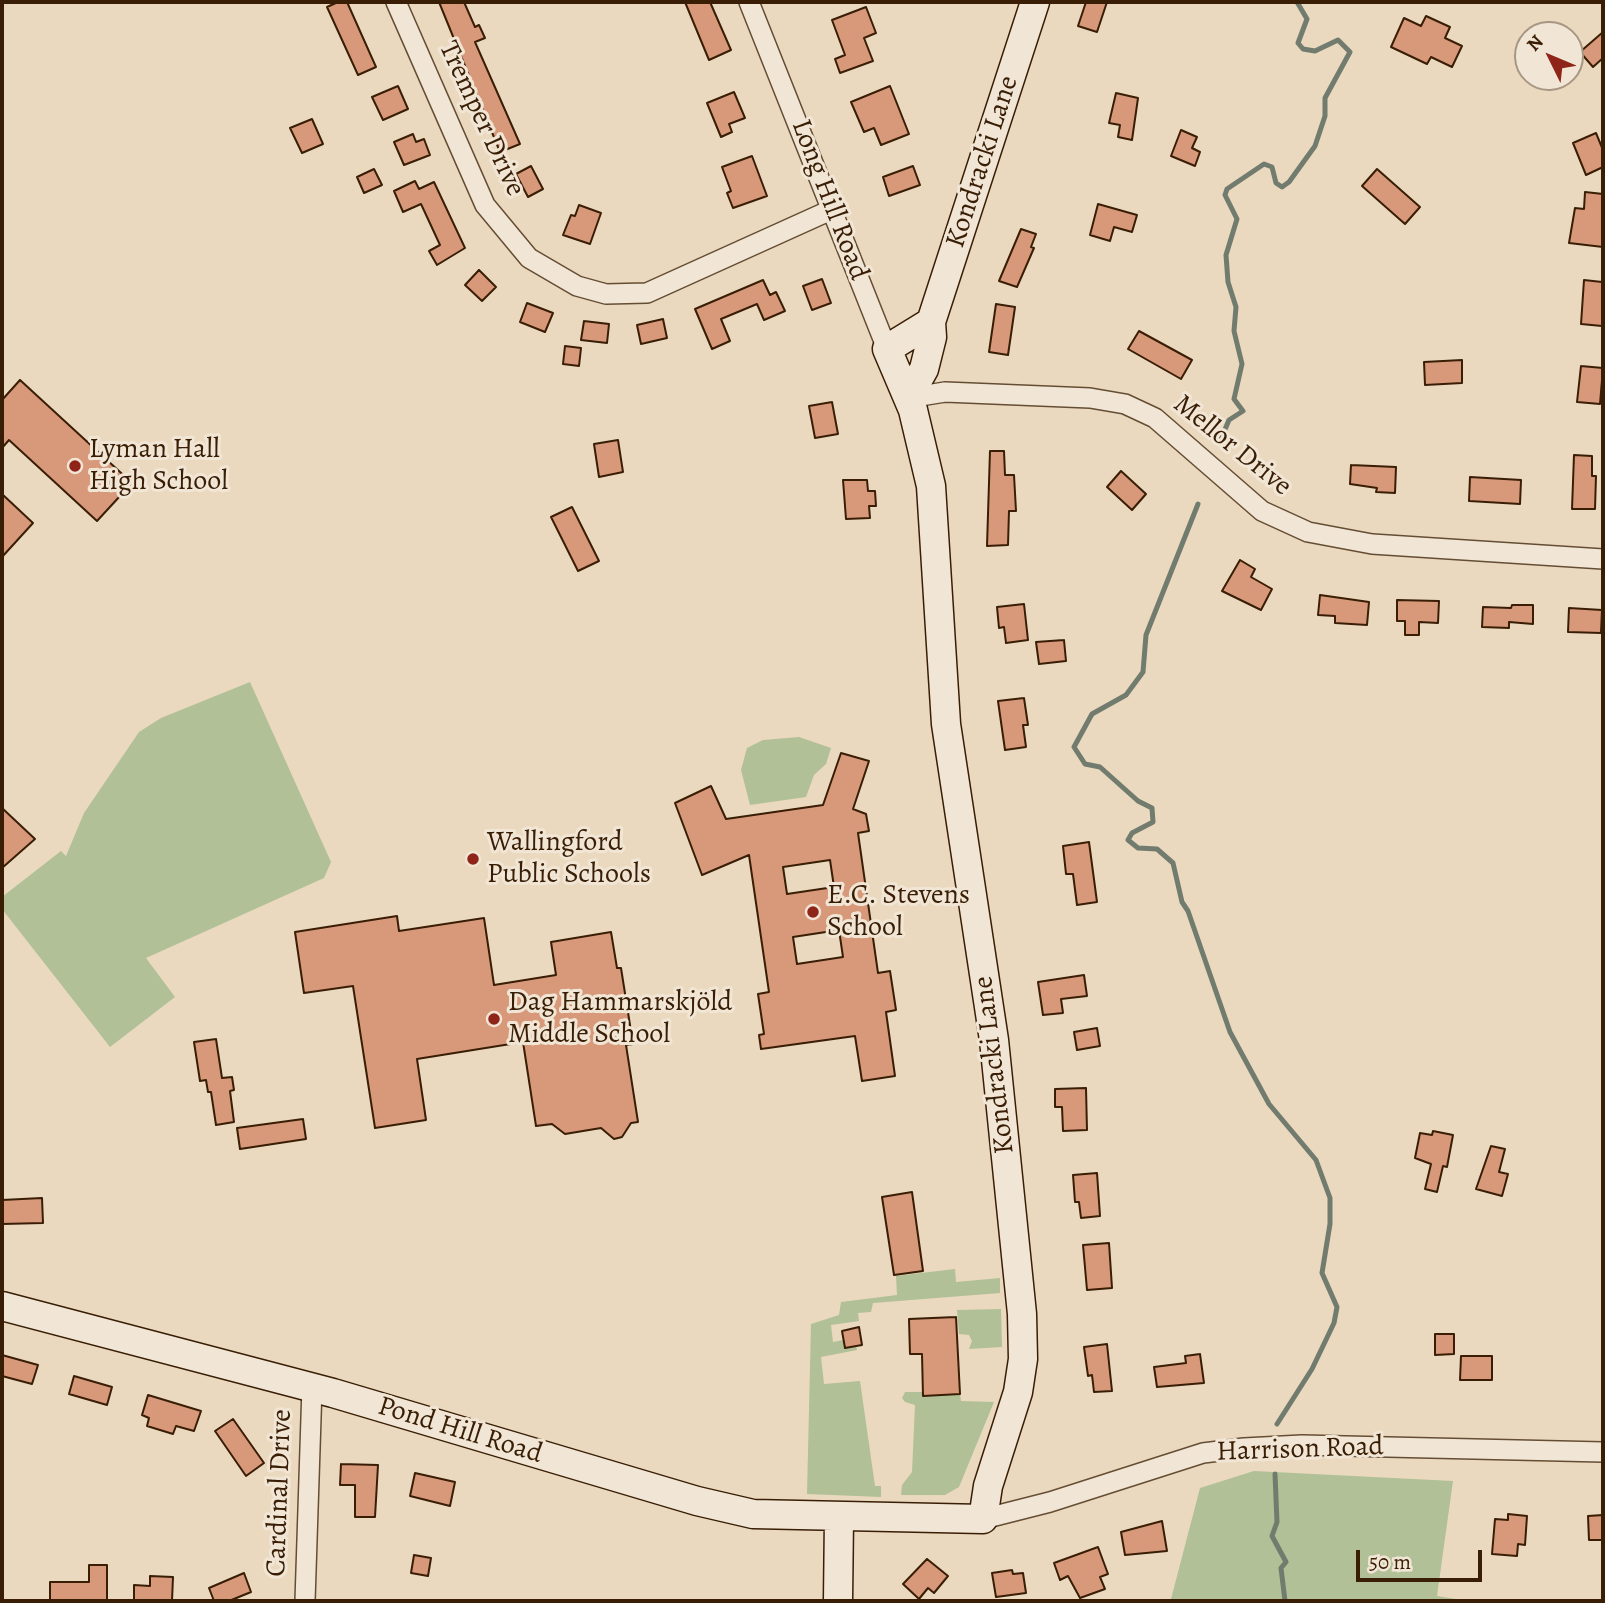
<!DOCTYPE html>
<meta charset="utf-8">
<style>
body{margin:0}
#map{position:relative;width:1605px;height:1603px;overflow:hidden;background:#ead9be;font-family:Alegreya,serif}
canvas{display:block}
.frame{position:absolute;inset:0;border:4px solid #391e05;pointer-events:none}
.north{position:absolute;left:1514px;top:21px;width:70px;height:70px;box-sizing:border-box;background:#f1e6d5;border:2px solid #a79682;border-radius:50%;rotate:313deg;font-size:19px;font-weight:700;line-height:28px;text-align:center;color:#391e05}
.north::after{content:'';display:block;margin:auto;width:24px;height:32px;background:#8f2418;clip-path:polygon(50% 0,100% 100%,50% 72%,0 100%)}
.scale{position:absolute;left:1356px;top:1550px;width:126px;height:32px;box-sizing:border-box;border:4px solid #391e05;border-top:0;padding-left:9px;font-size:21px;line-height:24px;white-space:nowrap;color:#391e05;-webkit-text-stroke:5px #f1e6d5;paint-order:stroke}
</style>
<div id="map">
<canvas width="1605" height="1603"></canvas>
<div class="frame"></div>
<div class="north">N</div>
<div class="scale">50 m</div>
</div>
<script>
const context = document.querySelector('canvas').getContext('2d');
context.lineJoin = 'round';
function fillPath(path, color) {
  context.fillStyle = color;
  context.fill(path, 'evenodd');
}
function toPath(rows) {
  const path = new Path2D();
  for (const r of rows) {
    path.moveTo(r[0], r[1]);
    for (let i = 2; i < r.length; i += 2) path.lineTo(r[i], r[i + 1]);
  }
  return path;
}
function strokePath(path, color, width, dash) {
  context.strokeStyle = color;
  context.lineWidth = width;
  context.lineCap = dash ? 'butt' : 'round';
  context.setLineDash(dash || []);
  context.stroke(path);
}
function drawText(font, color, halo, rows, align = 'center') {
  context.font = font + ' Alegreya,serif';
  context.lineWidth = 6;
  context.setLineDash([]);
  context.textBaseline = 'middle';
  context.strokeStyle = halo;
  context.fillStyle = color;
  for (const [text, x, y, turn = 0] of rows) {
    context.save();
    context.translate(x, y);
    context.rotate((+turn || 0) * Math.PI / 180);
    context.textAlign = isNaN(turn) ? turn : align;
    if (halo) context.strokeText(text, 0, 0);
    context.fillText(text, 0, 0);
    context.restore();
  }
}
const green = toPath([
 [250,682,331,862,324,878,146,958,175,997,110,1047,2,909,2,897,61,851,66,856,84,813,139,732,161,718],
 [799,737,831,748,826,764,814,775,806,797,750,805,741,770,747,748,763,740],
 [955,1269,956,1282,1000,1278,1000,1293,873,1303,871,1312,858,1313,859,1321,831,1325,833,1342,843,1340,845,1348,856,1346,857,1350,821,1357,824,1384,860,1381,875,1486,881,1486,881,1497,807,1494,811,1324,839,1315,841,1302,897,1295,896,1276],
 [1001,1309,1002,1347,969,1349,972,1341,969,1335,959,1334,957,1310],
 [905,1392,923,1392,924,1396,960,1394,961,1401,994,1402,959,1487,945,1495,901,1495,902,1485,912,1472,915,1405,905,1402,902,1398],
 [1254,1471,1453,1481,1437,1596,1468,1601,1166,1601,1171,1599,1200,1488]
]);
const stream = toPath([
 [1221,439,1229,420,1243,411,1234,399,1242,364,1234,331,1236,307,1228,282,1226,255,1237,219,1225,195,1227,189,1264,164,1272,167,1276,183,1282,187,1289,182,1315,146,1325,116,1325,98,1350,52,1338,40,1315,51,1303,49,1298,43,1307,19,1297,2],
 [1198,504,1146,635,1143,672,1126,695,1092,714,1074,747,1085,764,1100,767,1138,801,1152,808,1153,822,1132,833,1128,840,1138,848,1157,849,1173,863,1182,902,1188,911,1230,1032,1269,1104,1316,1160,1330,1198,1330,1224,1322,1273,1337,1307,1334,1323,1312,1369,1277,1424],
 [1275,1474,1277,1522,1272,1536,1286,1562,1281,1568,1285,1601]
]);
const building = toPath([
 [338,2,347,2,376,67,358,75,327,7,338,2],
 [439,2,464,2,475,27,479,25,485,38,475,42,520,144,500,152,439,2],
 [685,2,710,2,731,50,709,60,685,2],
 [1086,2,1107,2,1097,32,1078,26,1086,2],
 [866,7,876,33,864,38,873,61,840,73,835,59,845,55,832,20,866,7],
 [1426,16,1450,27,1445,38,1462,46,1452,67,1431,57,1427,64,1391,47,1404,18,1421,26,1426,16],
 [1603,32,1603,58,1593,67,1580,52,1603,32],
 [398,86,408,109,383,120,372,97,398,86],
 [890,86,909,134,881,145,874,128,864,132,851,102,890,86],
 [734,92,745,118,729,124,732,132,721,137,707,103,734,92],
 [1116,93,1138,98,1132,140,1118,137,1120,125,1109,123,1116,93],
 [312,119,323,144,302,153,290,128,312,119],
 [1181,130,1197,137,1192,148,1200,152,1195,166,1171,156,1181,130],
 [1596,133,1603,150,1603,167,1586,175,1573,143,1596,133],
 [413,134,416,142,424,139,430,155,404,165,394,142,413,134],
 [752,156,767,196,733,208,727,193,731,191,722,167,752,156],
 [531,166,543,189,528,197,516,174,531,166],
 [913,166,920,185,889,196,883,177,913,166],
 [374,169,382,185,364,193,357,177,374,169],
 [1377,169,1420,207,1405,224,1362,186,1377,169],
 [415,181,419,189,434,182,465,248,437,265,429,251,440,245,421,204,403,212,394,191,415,181],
 [1585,192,1603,194,1603,247,1569,243,1575,208,1584,209,1585,192],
 [1098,204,1137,215,1132,232,1114,227,1110,241,1090,235,1098,204],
 [579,205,601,213,590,244,563,235,571,215,575,216,579,205],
 [1021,229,1036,234,1031,247,1034,248,1017,287,999,281,1021,229],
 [479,270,496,287,482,301,465,285,479,270],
 [822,279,831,303,812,310,803,286,822,279],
 [763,280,770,295,776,292,785,311,764,320,757,304,721,319,730,341,712,349,695,309,763,280],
 [1584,280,1602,282,1602,326,1581,324,1584,280],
 [527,303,553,313,545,332,520,322,527,303],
 [996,304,1015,307,1008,355,989,352,996,304],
 [663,319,667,338,641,344,637,325,663,319],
 [584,321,609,324,607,343,581,340,584,321],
 [1139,331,1192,360,1181,379,1128,349,1139,331],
 [565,346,581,348,579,366,563,364,565,346],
 [1462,360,1462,383,1425,385,1424,362,1462,360],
 [1581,366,1603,368,1600,404,1577,402,1581,366],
 [20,380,132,483,97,521,9,440,2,448,2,400,20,380],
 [832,402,838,434,815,438,809,406,832,402],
 [618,440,623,472,599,477,594,444,618,440],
 [990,451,1004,451,1005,475,1014,475,1016,511,1009,511,1008,545,987,546,990,451],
 [1574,455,1592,456,1592,476,1596,476,1595,509,1572,509,1574,455],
 [1351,465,1396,467,1395,493,1376,492,1377,488,1350,484,1351,465],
 [1121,471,1146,494,1132,510,1107,487,1121,471],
 [1470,477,1521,480,1520,504,1469,501,1470,477],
 [843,480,867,480,868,491,875,491,876,506,869,506,870,518,846,519,843,480],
 [2,494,33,523,2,557,2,494],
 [572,507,599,561,578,571,551,517,572,507],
 [1240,560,1255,569,1251,577,1272,589,1261,610,1222,591,1240,560],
 [1320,595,1369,602,1367,625,1335,623,1335,616,1318,615,1320,595],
 [1397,600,1439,601,1438,623,1419,622,1419,635,1405,635,1405,621,1397,621,1397,600],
 [1024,604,1028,640,1006,643,1004,627,999,628,997,607,1024,604],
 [1512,605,1533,605,1533,624,1509,622,1509,628,1482,627,1483,607,1511,608,1512,605],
 [1569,608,1602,610,1601,633,1568,632,1569,608],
 [1064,640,1066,661,1039,664,1036,642,1064,640],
 [1024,698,1028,725,1023,725,1026,747,1005,750,998,701,1024,698],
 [841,753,869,761,853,809,866,814,869,831,858,833,878,973,890,971,896,1010,886,1012,895,1076,862,1081,855,1036,761,1049,759,1035,764,1034,758,994,769,992,749,855,702,875,675,803,711,786,726,819,823,805,841,753],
 [830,860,834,887,787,894,783,867,830,860],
 [839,930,843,957,797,964,793,937,839,930],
 [2,808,35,839,2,868,2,808],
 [1089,842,1097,902,1077,905,1073,874,1066,874,1063,846,1089,842],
 [397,916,399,931,484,918,494,985,556,975,551,942,611,932,617,968,621,968,633,1044,626,1045,638,1122,631,1123,622,1137,614,1139,601,1128,565,1134,552,1124,536,1126,523,1042,417,1059,426,1120,375,1128,353,986,304,993,295,932,397,916],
 [1084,975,1087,996,1061,999,1063,1013,1043,1015,1038,982,1084,975],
 [1097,1028,1100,1046,1077,1050,1074,1032,1097,1028],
 [216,1039,222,1078,232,1077,234,1090,230,1091,234,1122,216,1125,211,1092,208,1092,206,1080,200,1081,194,1042,216,1039],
 [1086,1088,1087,1130,1063,1131,1062,1107,1055,1107,1055,1089,1086,1088],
 [303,1119,306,1139,240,1149,237,1128,303,1119],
 [1433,1131,1453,1135,1447,1167,1443,1166,1437,1192,1425,1189,1431,1164,1415,1158,1420,1133,1432,1135,1433,1131],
 [1491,1146,1505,1149,1499,1172,1508,1174,1502,1196,1476,1189,1491,1146],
 [1097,1173,1100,1216,1081,1218,1079,1202,1075,1202,1073,1175,1097,1173],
 [912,1192,923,1271,894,1275,882,1197,912,1192],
 [42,1198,43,1223,2,1224,2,1200,42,1198],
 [1109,1243,1112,1288,1087,1290,1083,1245,1109,1243],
 [956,1317,960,1394,923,1396,922,1354,910,1354,909,1319,956,1317],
 [859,1327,862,1345,845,1348,842,1331,859,1327],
 [1435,1334,1454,1334,1454,1354,1435,1355,1435,1334],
 [1107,1344,1112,1391,1094,1392,1092,1375,1088,1376,1084,1347,1107,1344],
 [1200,1354,1204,1383,1157,1387,1154,1367,1186,1363,1185,1356,1200,1354],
 [2,1355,38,1365,32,1384,2,1376,2,1355],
 [1461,1356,1492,1356,1492,1380,1460,1380,1461,1356],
 [74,1376,112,1387,107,1405,69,1394,74,1376],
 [148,1395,201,1411,194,1431,176,1426,173,1434,147,1426,149,1418,142,1415,148,1395],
 [233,1419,264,1463,246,1476,215,1431,233,1419],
 [341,1464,378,1465,375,1517,355,1517,355,1485,340,1485,341,1464],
 [415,1473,455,1482,450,1506,410,1496,415,1473],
 [1508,1514,1527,1516,1525,1545,1518,1544,1517,1556,1492,1554,1495,1519,1508,1520,1508,1514],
 [1603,1515,1603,1540,1589,1540,1588,1516,1603,1515],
 [1162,1521,1167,1551,1125,1555,1121,1532,1162,1521],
 [1098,1547,1108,1574,1100,1577,1105,1589,1080,1598,1068,1576,1060,1580,1054,1563,1098,1547],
 [414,1555,431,1558,428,1576,411,1573,414,1555],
 [927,1559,948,1576,934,1593,928,1588,919,1599,903,1584,927,1559],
 [89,1565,107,1565,107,1601,50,1601,50,1582,89,1582,89,1565],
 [1012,1570,1013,1574,1023,1573,1026,1593,996,1597,992,1573,1012,1570],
 [244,1573,251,1592,229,1601,214,1601,209,1588,244,1573],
 [150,1576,173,1577,172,1601,134,1601,134,1585,150,1586,150,1576]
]);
const minor = toPath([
 [396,2,485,205,529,258,577,286,606,294,647,293,833,209],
 [749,2,887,349],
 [908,398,945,392,1090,398,1125,404,1155,418,1262,511,1308,532,1372,544,1603,559],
 [983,1519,1050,1502,1203,1453,1244,1448,1302,1445,1603,1452],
 [305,1601,312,1387]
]);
const secondary = toPath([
 [908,398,924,369,932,337,931,322,1035,2],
 [2,1306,333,1393,697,1501,753,1514,983,1519,988,1486,1018,1392,1023,1359,1022,1314,994,1040,946,724,931,486,913,410,887,349,931,322],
 [838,1601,839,1517]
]);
const markers = [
 [75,466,7,"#8f2418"],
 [473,859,7,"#8f2418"],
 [813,912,7,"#8f2418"],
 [494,1019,7,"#8f2418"]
];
const streetNames = [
 ["Tremper Drive",481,119,65],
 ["Kondracki Lane",983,162,-72],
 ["Long Hill Road",829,200,69],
 ["Mellor Drive",1232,446,39],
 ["Kondracki Lane",995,1065,-97],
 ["Pond Hill Road",460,1431,17],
 ["Harrison Road",1300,1450,-2],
 ["Cardinal Drive",280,1493,-88]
];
const poiNames = [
 ["Lyman Hall",89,450],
 ["High School",89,482],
 ["Wallingford",487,843],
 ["Public Schools",487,875],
 ["E.C. Stevens",827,896],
 ["School",827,928],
 ["Dag Hammarskjöld",508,1003],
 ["Middle School",508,1035]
];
fillPath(green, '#b1c096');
strokePath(stream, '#727c6e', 5);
fillPath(building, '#d8997b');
strokePath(building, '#391e05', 2);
strokePath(minor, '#654d33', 22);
strokePath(secondary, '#391e05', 31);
strokePath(minor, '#f1e6d5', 19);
strokePath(secondary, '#f1e6d5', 28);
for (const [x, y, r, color] of markers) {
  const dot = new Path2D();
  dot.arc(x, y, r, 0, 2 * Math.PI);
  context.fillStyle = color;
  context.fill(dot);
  strokePath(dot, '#f1e6d5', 2.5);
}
drawText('28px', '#391e05', '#f1e6d5', streetNames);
drawText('28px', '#391e05', '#f1e6d5', poiNames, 'left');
</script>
